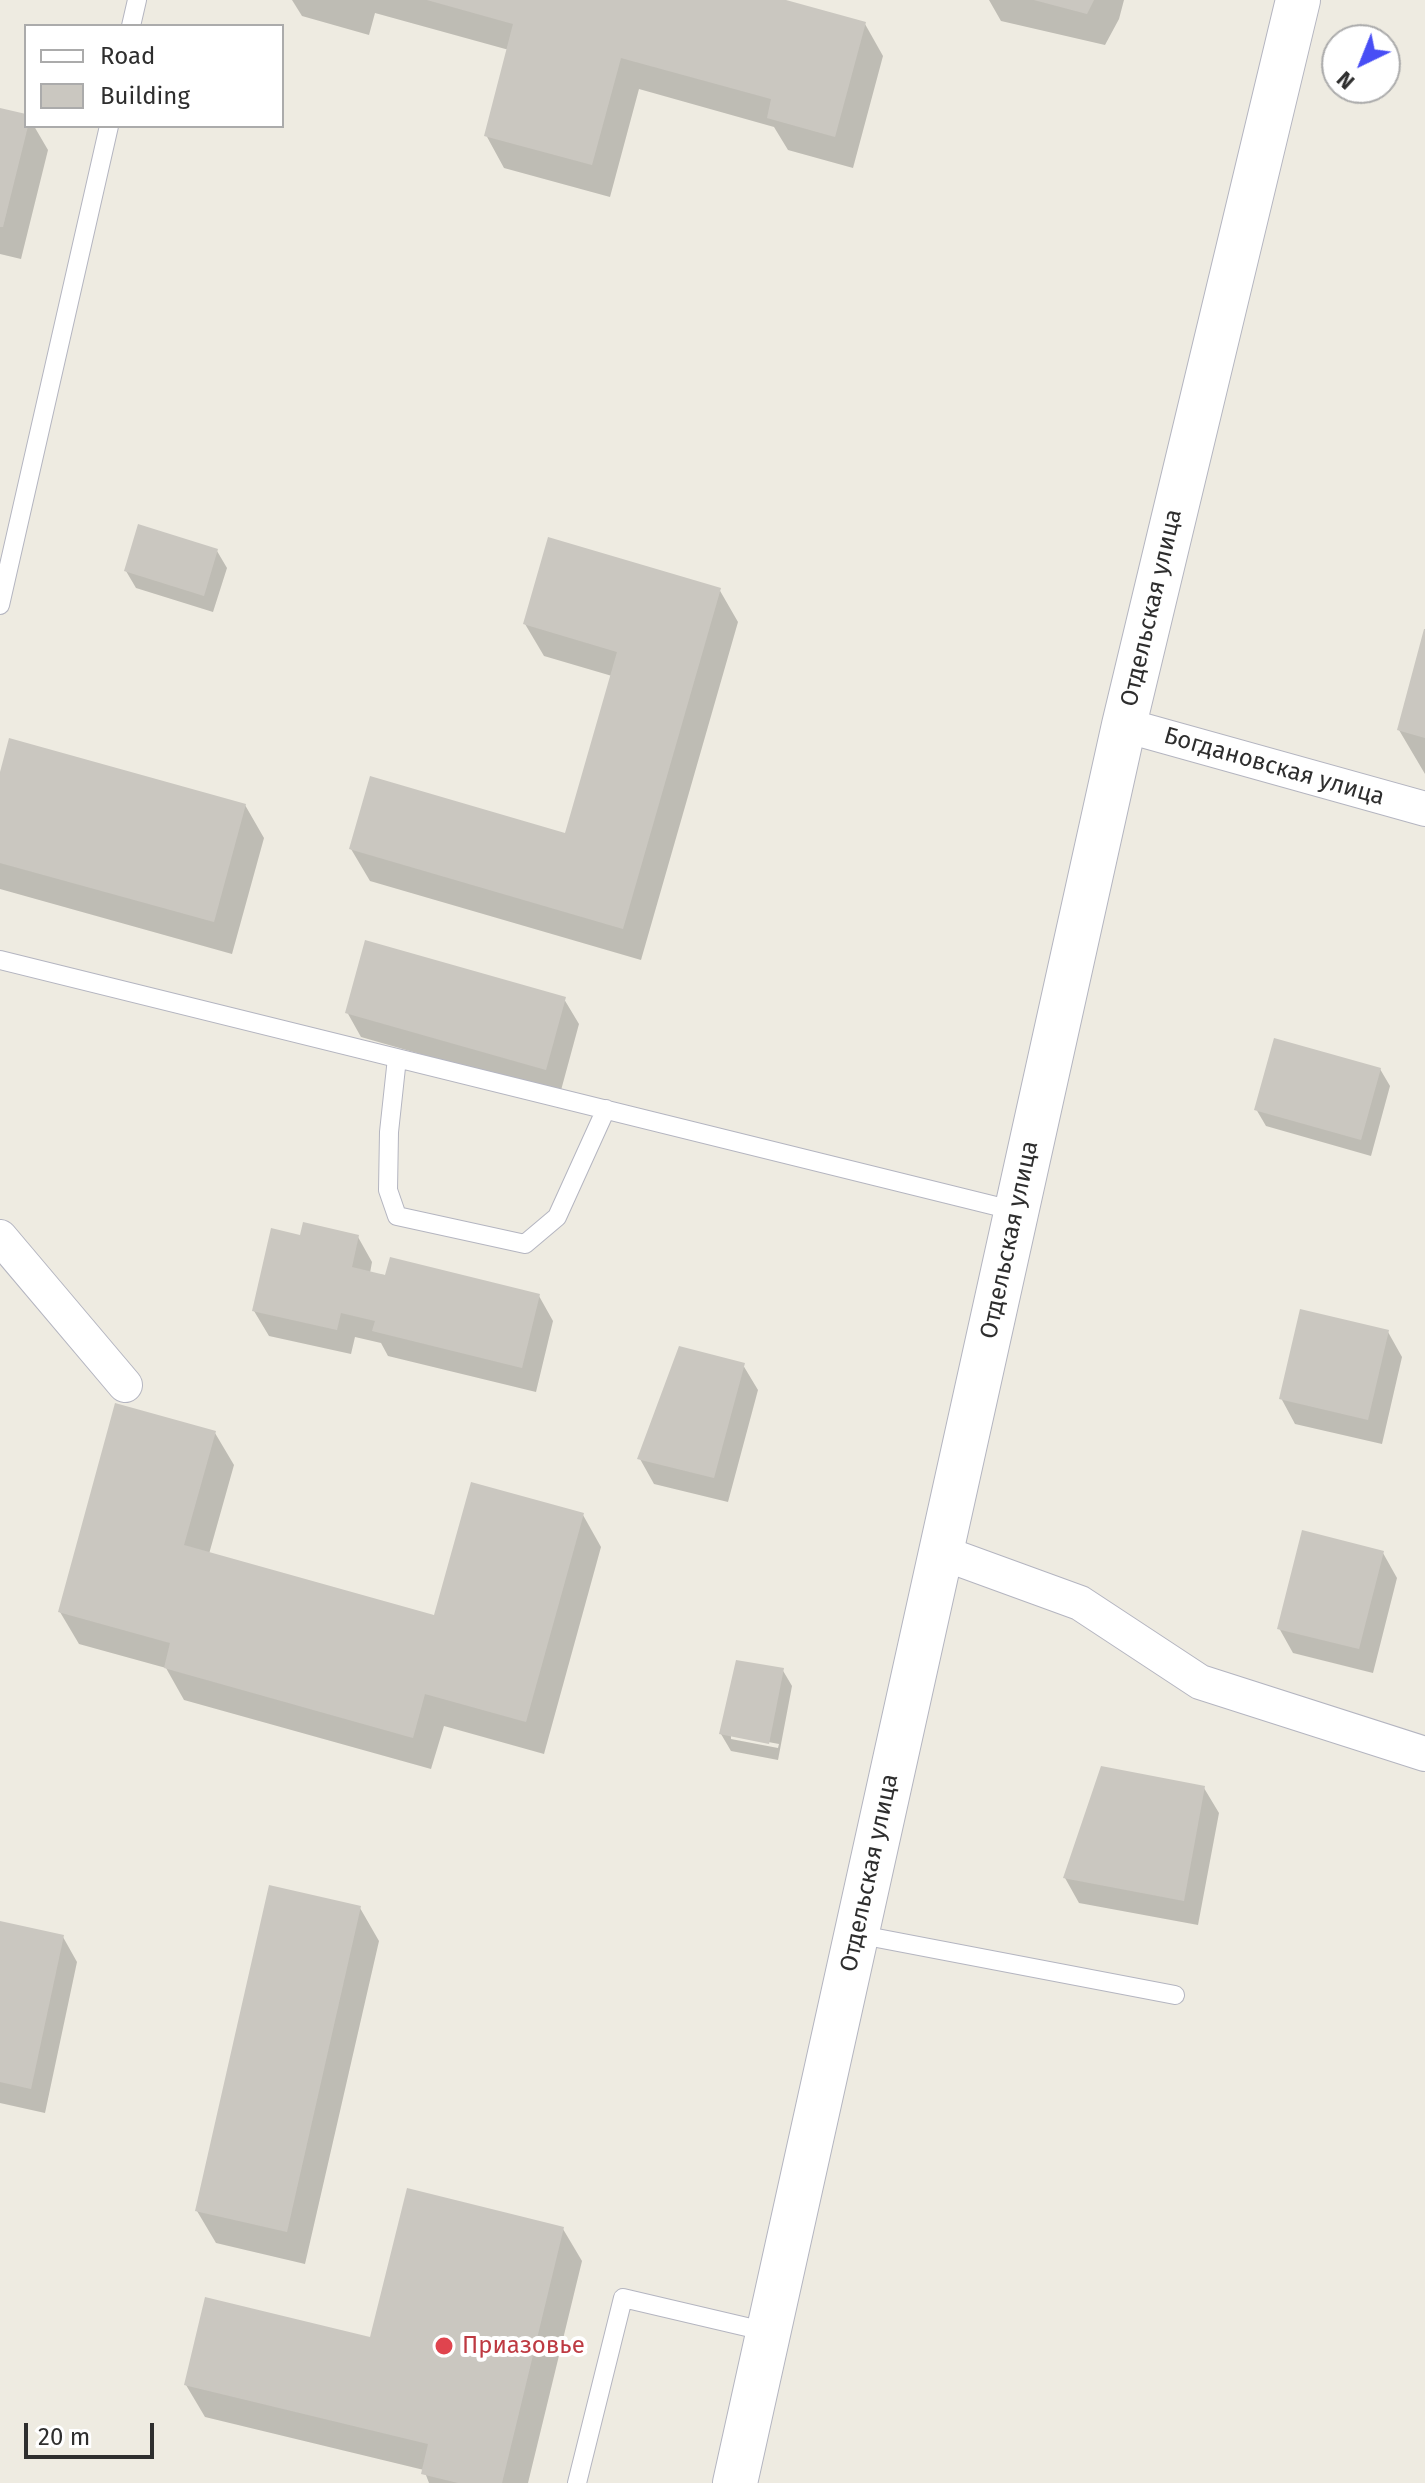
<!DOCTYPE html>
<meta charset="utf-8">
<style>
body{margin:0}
#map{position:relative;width:1425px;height:2483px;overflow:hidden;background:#eeebe1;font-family:"Fira Sans",sans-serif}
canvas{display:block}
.legend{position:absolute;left:24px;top:24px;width:260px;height:104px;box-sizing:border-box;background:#fff;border:2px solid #ababab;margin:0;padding:10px 14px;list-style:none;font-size:24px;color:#2e2e2e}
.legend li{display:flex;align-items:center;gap:16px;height:40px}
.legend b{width:40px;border:2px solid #ababab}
.north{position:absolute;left:1321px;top:24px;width:80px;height:80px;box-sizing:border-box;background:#fff;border:2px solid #ababab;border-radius:50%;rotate:223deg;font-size:22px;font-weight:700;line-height:32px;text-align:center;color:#2e2e2e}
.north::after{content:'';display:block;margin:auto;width:28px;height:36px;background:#484ef5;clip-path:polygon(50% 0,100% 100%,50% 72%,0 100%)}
.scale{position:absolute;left:24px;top:2423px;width:130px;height:36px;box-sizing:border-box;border:4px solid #2e2e2e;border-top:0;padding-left:10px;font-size:24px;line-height:28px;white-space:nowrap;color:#2e2e2e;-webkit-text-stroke:6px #fff;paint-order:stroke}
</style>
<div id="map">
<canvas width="1425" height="2483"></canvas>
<ul class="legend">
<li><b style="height:10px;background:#fff"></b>Road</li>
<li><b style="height:22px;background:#cac7c0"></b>Building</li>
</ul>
<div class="north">N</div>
<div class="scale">20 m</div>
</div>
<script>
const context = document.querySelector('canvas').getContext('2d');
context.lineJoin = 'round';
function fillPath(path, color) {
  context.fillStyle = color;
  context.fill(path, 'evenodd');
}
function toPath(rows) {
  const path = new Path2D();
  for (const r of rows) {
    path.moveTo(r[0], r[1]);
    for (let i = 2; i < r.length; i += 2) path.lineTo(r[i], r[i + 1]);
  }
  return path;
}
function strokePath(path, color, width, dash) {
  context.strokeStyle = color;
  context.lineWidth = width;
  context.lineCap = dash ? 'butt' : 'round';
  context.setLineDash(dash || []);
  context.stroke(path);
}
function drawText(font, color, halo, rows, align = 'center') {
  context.font = font + ' "Fira Sans",sans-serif';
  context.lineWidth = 8;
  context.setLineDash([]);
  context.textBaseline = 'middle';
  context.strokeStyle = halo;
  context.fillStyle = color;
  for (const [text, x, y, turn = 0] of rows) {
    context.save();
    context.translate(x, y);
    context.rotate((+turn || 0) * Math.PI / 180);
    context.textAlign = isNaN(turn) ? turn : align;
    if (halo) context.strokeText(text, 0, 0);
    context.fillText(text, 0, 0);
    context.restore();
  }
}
const shadow = toPath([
 [292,0,779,0,865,24,883,56,853,168,788,150,774,127,639,89,610,197,504,168,486,135,509,50,375,13,369,35,302,16],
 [989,0,1124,0,1119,19,1105,45,1001,21],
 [0,110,26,126,34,126,48,150,21,259,0,254],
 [217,551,227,568,213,612,136,588,126,571],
 [719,589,738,622,641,960,370,881,351,849,566,835,612,676,544,656,525,624],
 [1425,633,1425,774,1399,730],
 [0,780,245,805,264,838,232,954,0,889],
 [564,999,579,1024,560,1094,361,1037,347,1012],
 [1380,1069,1390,1086,1371,1156,1266,1126,1256,1109],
 [301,1237,358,1237,372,1262,370,1273,539,1296,553,1321,536,1392,388,1356,381,1343,355,1337,351,1354,269,1336,254,1311],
 [1388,1332,1402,1357,1382,1444,1295,1424,1281,1398],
 [743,1365,758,1390,728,1502,654,1484,640,1459],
 [215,1433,234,1465,209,1554,436,1617,583,1515,601,1547,544,1754,444,1726,431,1769,184,1700,166,1668,79,1644,60,1612],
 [1383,1553,1397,1578,1373,1673,1293,1653,1279,1628],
 [782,1669,792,1686,778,1760,731,1751,721,1734],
 [731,1735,779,1744,778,1748,731,1739],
 [1204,1788,1219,1813,1198,1925,1079,1903,1065,1878],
 [360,1908,379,1941,305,2264,216,2243,197,2211],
 [0,1923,63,1937,77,1962,45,2113,0,2103],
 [563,2229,582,2261,528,2483,429,2483,424,2470,205,2417,186,2385,372,2339]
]);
const building = toPath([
 [427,0,786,0,866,22,835,137,767,118,771,99,621,58,592,165,484,136,513,24],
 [1034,0,1094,0,1087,14],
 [0,108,26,114,28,126,3,227,0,227],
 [138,524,218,549,204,596,124,571],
 [548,537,721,588,623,929,349,849,370,776,565,833,617,652,523,624],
 [1424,629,1425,629,1425,738,1397,730],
 [9,738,246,804,214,922,0,863,0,772],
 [365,940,566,997,546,1070,345,1013],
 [1274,1038,1381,1068,1361,1140,1254,1110],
 [303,1222,359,1235,352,1267,385,1275,390,1257,540,1294,522,1368,372,1331,375,1321,341,1313,337,1330,252,1311,271,1228,300,1235],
 [1300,1309,1389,1330,1368,1420,1279,1399],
 [679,1346,745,1363,714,1478,637,1459],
 [115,1403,216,1431,184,1545,434,1615,471,1482,584,1513,526,1722,425,1694,413,1738,164,1668,170,1643,58,1612],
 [1302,1530,1384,1551,1359,1649,1277,1629],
 [736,1660,784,1668,769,1744,719,1734],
 [1101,1766,1205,1786,1184,1901,1063,1878],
 [269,1885,361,1906,287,2232,195,2211],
 [0,1921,64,1935,31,2089,0,2082],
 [407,2188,564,2227,502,2483,458,2483,421,2474,428,2444,184,2385,205,2297,370,2337]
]);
const service = toPath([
 [131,26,137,0],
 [0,605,109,126],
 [0,960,1016,1211],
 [397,1058,389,1132,388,1190,397,1216,525,1244,557,1217,606,1109],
 [856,1934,1175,1995],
 [577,2483,623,2298,768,2332]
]);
const minor = toPath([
 [1124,725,1425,809],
 [0,1237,125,1385],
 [940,1552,1080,1603,1200,1682,1425,1754]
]);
const tertiary = toPath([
 [735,2483,1124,725,1298,0]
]);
const markers = [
 [444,2346,10,"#e0444e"]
];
const streetNames = [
 ["Отдельская улица",1152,608,-77],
 ["Богдановская улица",1274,767,16],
 ["Отдельская улица",1010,1240,-78],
 ["Отдельская улица",870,1873,-78]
];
const healthNames = [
 ["Приазовье",462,2346]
];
fillPath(shadow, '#0003');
fillPath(building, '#cac7c0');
strokePath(service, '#b4b5c0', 20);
strokePath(minor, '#b4b5c0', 36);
strokePath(tertiary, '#b4b5c0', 46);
strokePath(service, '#fff', 18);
strokePath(minor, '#fff', 34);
strokePath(tertiary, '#fff', 44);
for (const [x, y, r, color] of markers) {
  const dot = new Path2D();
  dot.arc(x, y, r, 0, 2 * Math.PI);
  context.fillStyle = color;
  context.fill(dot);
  strokePath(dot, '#fff', 3);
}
drawText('24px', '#2e2e2e', '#fff', streetNames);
drawText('24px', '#be3a42', '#fff', healthNames, 'left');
</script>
